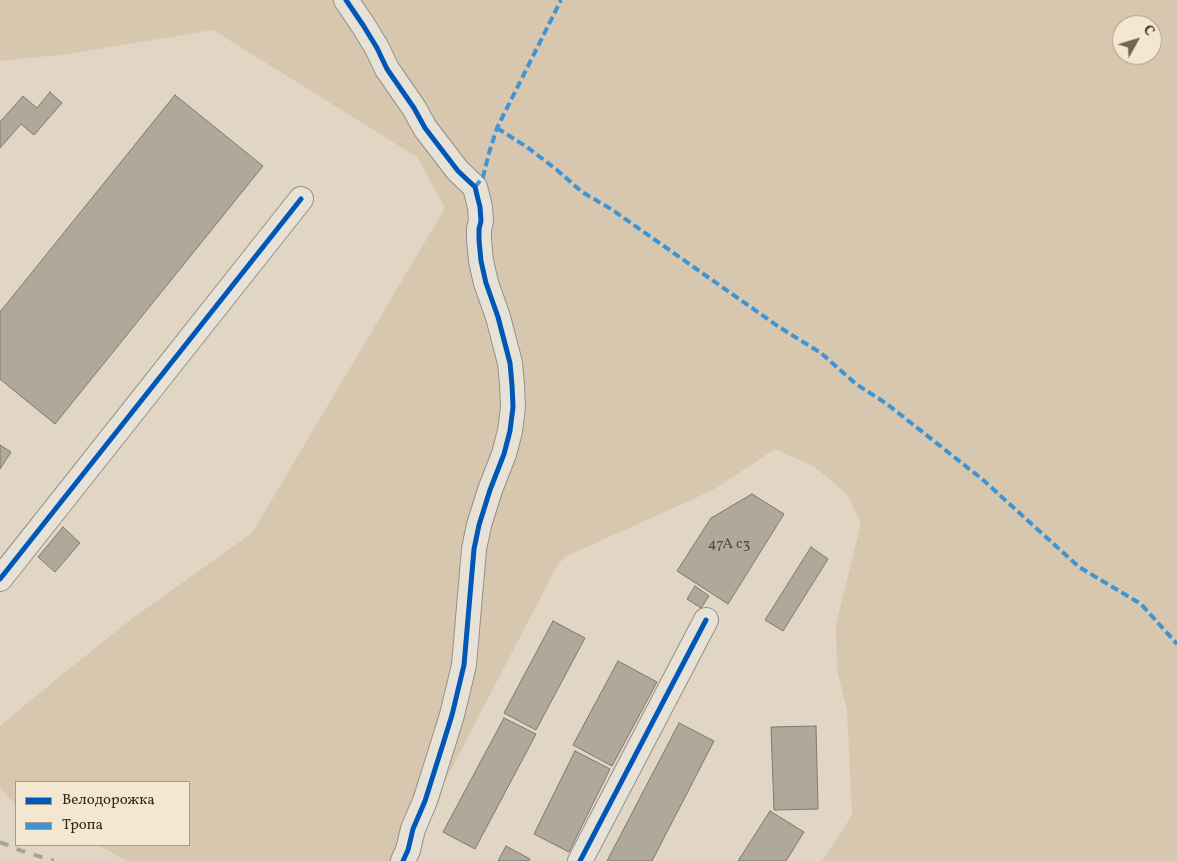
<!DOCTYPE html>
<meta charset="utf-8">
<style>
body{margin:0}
#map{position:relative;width:1177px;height:861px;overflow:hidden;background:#e1d6c4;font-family:Vollkorn,serif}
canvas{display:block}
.legend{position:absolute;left:15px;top:781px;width:175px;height:65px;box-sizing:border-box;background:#f3e7d1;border:1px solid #a99a88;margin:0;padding:6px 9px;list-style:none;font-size:15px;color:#3b261b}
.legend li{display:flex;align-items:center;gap:10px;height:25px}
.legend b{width:25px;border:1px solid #a99a88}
.north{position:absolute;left:1112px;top:15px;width:50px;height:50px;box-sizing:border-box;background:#f3e7d1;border:1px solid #a99a88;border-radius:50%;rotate:51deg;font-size:14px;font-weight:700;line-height:20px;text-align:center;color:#3b261b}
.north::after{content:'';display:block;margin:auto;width:18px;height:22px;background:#756456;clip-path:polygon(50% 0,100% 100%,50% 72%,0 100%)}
</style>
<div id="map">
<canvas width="1177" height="861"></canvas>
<ul class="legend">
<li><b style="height:6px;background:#0057b8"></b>Велодорожка</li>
<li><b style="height:6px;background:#3e95d4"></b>Тропа</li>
</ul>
<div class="north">С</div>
</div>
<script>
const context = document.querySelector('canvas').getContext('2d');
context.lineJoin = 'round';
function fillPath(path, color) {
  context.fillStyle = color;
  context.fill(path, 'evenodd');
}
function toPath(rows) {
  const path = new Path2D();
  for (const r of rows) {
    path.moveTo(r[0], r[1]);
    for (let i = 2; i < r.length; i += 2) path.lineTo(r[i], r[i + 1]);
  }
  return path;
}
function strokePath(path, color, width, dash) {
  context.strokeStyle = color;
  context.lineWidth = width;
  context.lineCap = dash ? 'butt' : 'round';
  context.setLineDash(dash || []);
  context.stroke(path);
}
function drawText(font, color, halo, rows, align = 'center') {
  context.font = font + ' Vollkorn,serif';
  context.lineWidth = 4.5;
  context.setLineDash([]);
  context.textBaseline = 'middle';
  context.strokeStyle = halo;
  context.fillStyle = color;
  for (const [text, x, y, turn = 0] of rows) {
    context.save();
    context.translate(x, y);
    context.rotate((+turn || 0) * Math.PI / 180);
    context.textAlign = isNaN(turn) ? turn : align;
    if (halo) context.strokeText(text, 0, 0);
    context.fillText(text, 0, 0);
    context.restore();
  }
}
const green = toPath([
 [0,0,1177,0,1177,861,822,861,852,815,847,711,837,669,836,624,861,523,847,494,813,466,775,449,713,490,567,556,558,564,417,835,397,861,127,861,98,845,189,845,189,782,16,782,16,805,0,788,0,726,42,691,130,620,252,533,445,208,417,157,213,30,68,54,0,61],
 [1122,25,1152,25,1152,55,1122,55]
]);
const building = toPath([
 [50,92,62,103,34,135,21,124,0,148,0,122,23,96,37,108,50,92],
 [175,95,263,166,55,424,0,379,0,312,175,95],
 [0,445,11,452,0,469,0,445],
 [752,494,784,514,728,604,677,571,711,518,752,494],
 [63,527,80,543,55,572,38,557,63,527],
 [811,547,828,559,783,631,765,620,811,547],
 [695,586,709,596,701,608,687,599,695,586],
 [553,621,585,638,536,730,504,713,553,621],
 [618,661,657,682,612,766,573,745,618,661],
 [504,718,536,734,475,849,443,832,504,718],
 [679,723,714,741,652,861,607,861,679,723],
 [816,726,818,809,774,810,771,727,816,726],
 [575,751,610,769,569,852,534,834,575,751],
 [770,811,804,832,786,861,738,861,770,811],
 [506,846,530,859,529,861,498,861,506,846]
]);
const minor = toPath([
 [346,0,363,25,377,48,387,69,414,108,425,128,458,171,475,187,480,207,481,221,479,229,479,240,481,261,486,283,498,317,510,363,512,385,513,407,510,431,504,454,490,490,479,525,474,549,464,665,452,715,443,744,425,801,413,829,408,850,403,861],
 [0,579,301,199],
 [580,861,706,620]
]);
const rail = toPath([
 [0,842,22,851,54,861]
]);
const quiet = toPath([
 [497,128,527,147,557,170,582,192,611,209,779,327,821,353,856,384,887,404,982,479,1079,567,1141,604,1177,644],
 [475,187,483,177,489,153,497,128,561,0]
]);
const cycleway = toPath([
 [346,0,363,25,377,48,387,69,414,108,425,128,458,171,475,187,480,207,481,221,479,229,479,240,481,261,486,283,498,317,510,363,512,385,513,407,510,431,504,454,490,490,479,525,474,549,464,665,452,715,443,744,425,801,413,829,408,850,403,861],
 [0,579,301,199],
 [580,861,706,620]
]);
const numberNames = [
 ["47А с3",729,545]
];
fillPath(green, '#d7c7af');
fillPath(building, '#b1a89c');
strokePath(building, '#80776d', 1);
strokePath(minor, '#988e83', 26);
strokePath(minor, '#e7e2d8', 24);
strokePath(rail, '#a8a29a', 4, [9, 9]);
strokePath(quiet, '#3e95d4', 4, [8, 4]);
strokePath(cycleway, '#0057b8', 5);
drawText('15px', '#58463b', null, numberNames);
</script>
